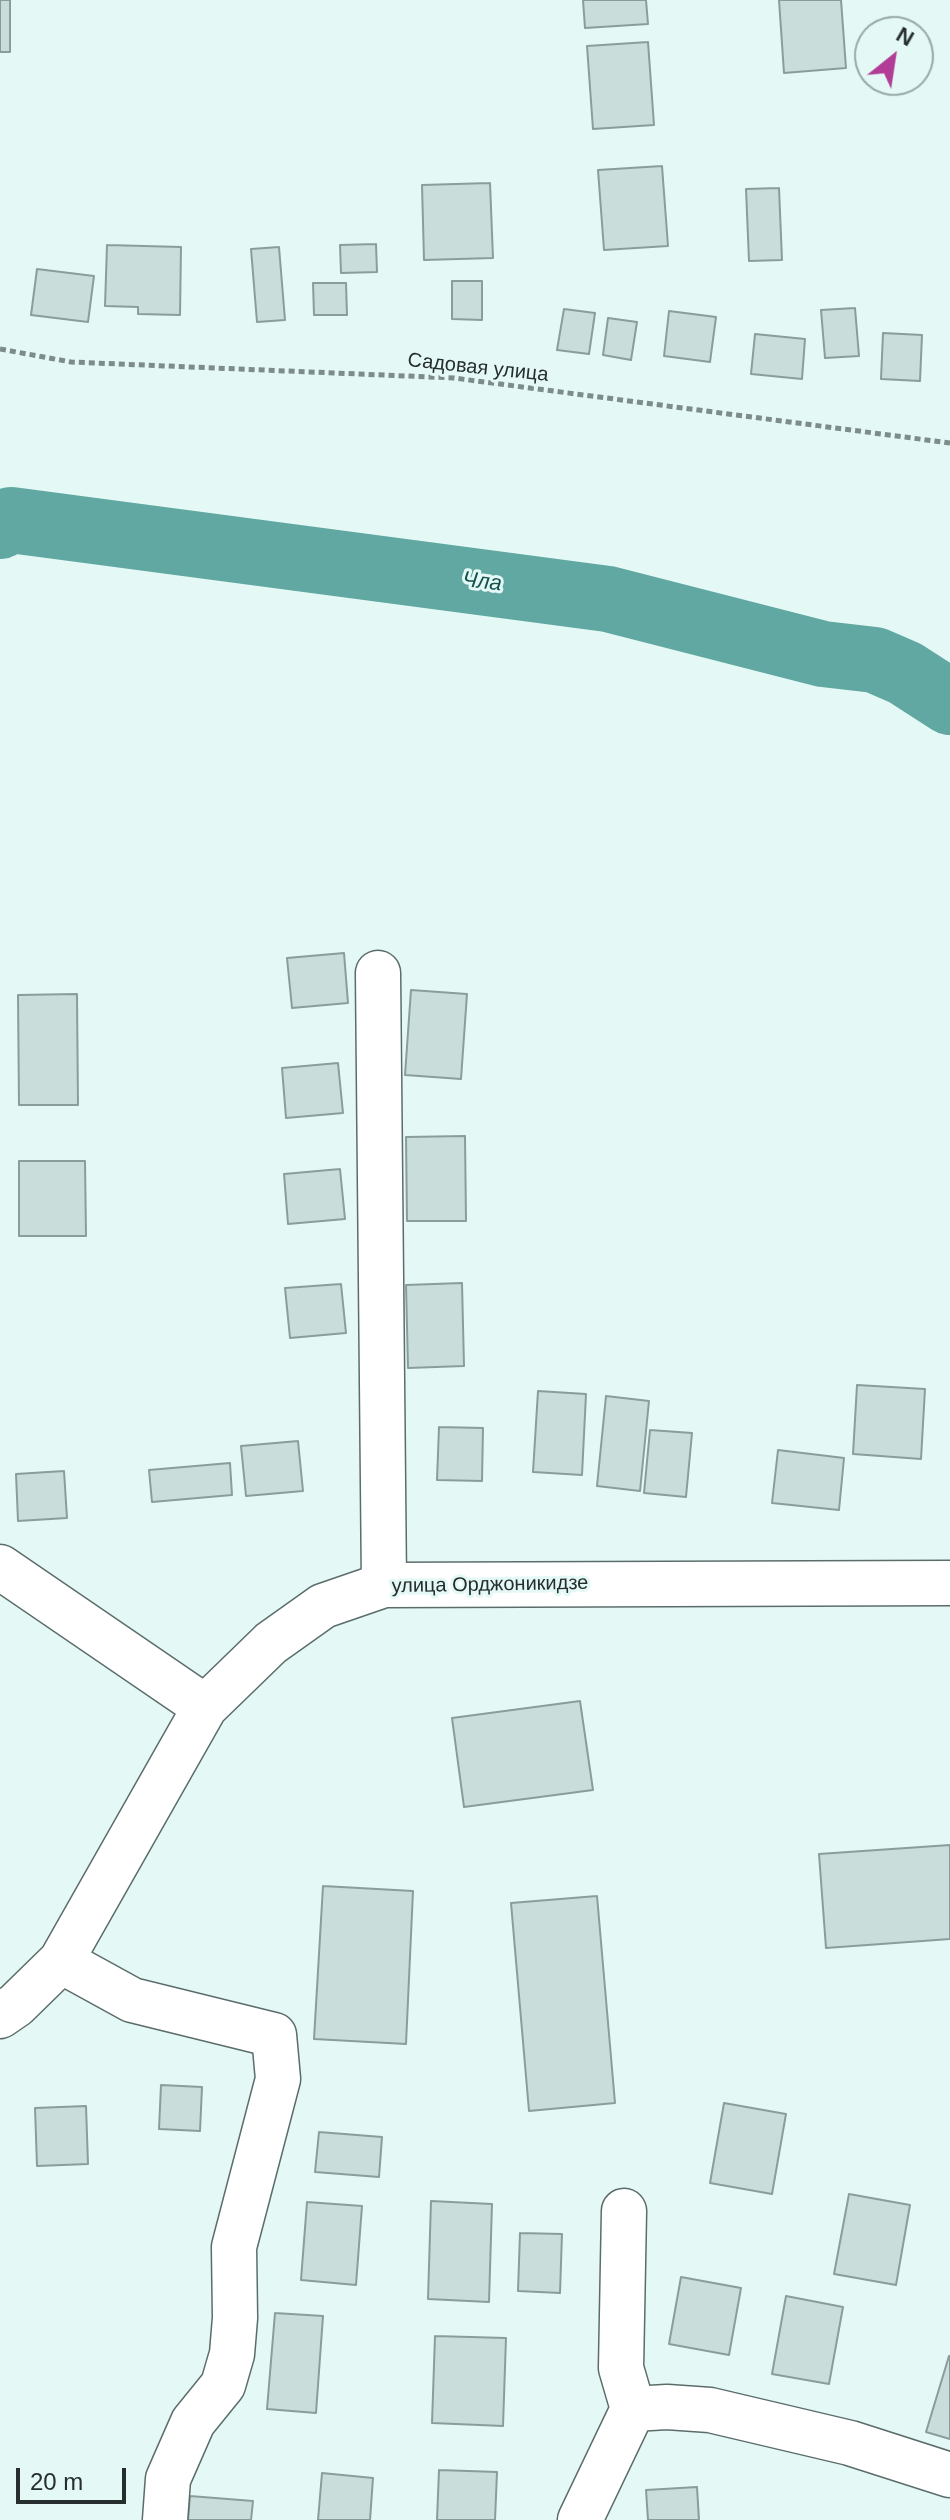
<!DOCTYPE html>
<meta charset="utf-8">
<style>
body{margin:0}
#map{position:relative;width:950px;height:2520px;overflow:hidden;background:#e4f9f6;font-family:Helvetica,sans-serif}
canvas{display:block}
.north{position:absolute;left:854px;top:16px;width:80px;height:80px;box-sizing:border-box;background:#e4f9f6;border:2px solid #98a8a6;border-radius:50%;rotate:30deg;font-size:22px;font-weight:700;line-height:32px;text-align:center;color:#262e2d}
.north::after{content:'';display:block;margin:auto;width:28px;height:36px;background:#b13d97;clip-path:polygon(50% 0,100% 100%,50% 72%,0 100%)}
.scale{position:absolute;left:16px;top:2468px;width:110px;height:36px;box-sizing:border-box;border:4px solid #262e2d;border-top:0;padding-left:10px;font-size:24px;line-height:28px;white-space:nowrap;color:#262e2d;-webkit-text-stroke:6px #e4f9f6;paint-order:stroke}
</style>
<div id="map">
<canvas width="950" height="2520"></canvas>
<div class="north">N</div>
<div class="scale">20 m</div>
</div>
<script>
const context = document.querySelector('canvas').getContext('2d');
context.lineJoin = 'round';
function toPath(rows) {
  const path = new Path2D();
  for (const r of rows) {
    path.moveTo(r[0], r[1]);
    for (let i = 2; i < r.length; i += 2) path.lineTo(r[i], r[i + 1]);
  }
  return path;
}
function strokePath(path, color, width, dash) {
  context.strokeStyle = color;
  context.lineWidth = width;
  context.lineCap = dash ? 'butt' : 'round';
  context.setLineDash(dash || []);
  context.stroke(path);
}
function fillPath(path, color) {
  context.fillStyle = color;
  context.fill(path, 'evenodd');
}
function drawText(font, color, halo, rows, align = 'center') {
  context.font = font + ' Helvetica,sans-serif';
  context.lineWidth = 6;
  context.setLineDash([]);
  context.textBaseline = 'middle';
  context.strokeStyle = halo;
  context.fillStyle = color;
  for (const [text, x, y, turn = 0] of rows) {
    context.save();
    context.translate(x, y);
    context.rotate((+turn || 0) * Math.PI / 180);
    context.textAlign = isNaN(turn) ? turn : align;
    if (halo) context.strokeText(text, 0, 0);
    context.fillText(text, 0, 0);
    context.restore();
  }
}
const river = toPath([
 [0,526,11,520,608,599,823,654,875,660,905,673,950,702]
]);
const building = toPath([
 [0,0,10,0,10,52,0,52,0,0],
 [583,0,646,0,648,24,585,28,583,0],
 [779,0,841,0,846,68,784,73,779,0],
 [648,42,654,125,593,129,587,46,648,42],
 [662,166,668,246,604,250,598,170,662,166],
 [490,183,493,258,424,260,422,185,490,183],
 [779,188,782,260,749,261,746,189,779,188],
 [376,244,377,272,341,273,340,245,376,244],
 [107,245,181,247,180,315,138,314,138,307,105,306,107,245],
 [279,247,285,320,257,322,251,249,279,247],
 [37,269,94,276,88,322,31,315,37,269],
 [452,281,482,281,482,320,452,319,452,281],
 [313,283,346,283,347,315,314,315,313,283],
 [855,308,859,356,825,358,821,310,855,308],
 [564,309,595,313,589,354,557,350,564,309],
 [669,311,716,317,710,362,664,356,669,311],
 [608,318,637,322,631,360,603,355,608,318],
 [883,333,922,335,920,381,881,379,883,333],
 [755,334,805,339,802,379,751,374,755,334],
 [344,953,348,1003,292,1008,287,958,344,953],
 [411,990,467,994,461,1079,405,1075,411,990],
 [77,994,78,1105,19,1105,18,995,77,994],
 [338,1063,343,1113,286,1118,282,1068,338,1063],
 [465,1136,466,1221,407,1221,406,1137,465,1136],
 [19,1161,85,1161,86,1236,19,1236,19,1161],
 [340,1169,345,1219,288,1224,284,1174,340,1169],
 [462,1283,464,1366,408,1368,406,1285,462,1283],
 [341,1284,346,1333,290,1338,285,1288,341,1284],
 [857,1385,925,1389,921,1459,853,1454,857,1385],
 [538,1391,586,1394,582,1475,533,1472,538,1391],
 [606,1396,649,1401,640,1491,597,1486,606,1396],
 [439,1427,483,1428,482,1481,437,1480,439,1427],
 [650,1430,692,1433,686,1497,644,1493,650,1430],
 [298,1441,303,1491,246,1496,241,1446,298,1441],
 [778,1450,844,1458,839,1510,772,1503,778,1450],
 [230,1463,232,1495,152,1502,149,1470,230,1463],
 [64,1471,67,1518,18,1521,16,1474,64,1471],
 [580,1701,593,1790,464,1807,452,1718,580,1701],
 [950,1845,950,1939,826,1948,819,1854,950,1845],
 [323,1886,413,1891,406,2044,314,2039,323,1886],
 [597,1896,615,2103,529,2111,511,1903,597,1896],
 [161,2085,202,2087,200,2131,159,2129,161,2085],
 [724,2103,786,2114,772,2194,710,2183,724,2103],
 [86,2106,88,2164,37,2166,35,2108,86,2106],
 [319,2132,382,2137,379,2177,315,2172,319,2132],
 [849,2194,910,2205,896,2285,834,2274,849,2194],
 [431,2201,492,2204,489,2302,428,2299,431,2201],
 [307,2202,362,2206,356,2285,301,2280,307,2202],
 [520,2233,562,2234,560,2293,518,2291,520,2233],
 [681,2277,741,2288,729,2355,669,2344,681,2277],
 [786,2296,843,2307,829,2384,772,2374,786,2296],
 [275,2313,323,2316,316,2413,267,2409,275,2313],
 [435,2336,506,2338,503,2426,432,2423,435,2336],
 [949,2356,950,2356,950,2439,926,2432,949,2356],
 [439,2470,497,2472,495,2520,437,2520,439,2470],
 [322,2473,373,2478,370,2520,318,2520,322,2473],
 [697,2487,699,2520,648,2520,646,2490,697,2487],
 [190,2496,253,2501,251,2520,188,2520,190,2496]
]);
const path = toPath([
 [0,349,71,362,454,378,950,443]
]);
const minor = toPath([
 [378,973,384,1585],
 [0,1567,205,1707],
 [61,1961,132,2000,274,2035,278,2079,234,2247,235,2318,232,2354,223,2385,193,2422,168,2479,165,2520],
 [0,2016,16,2005,61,1961,205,1707,271,1643,323,1606,384,1585,950,1583],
 [624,2211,621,2368,633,2409],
 [580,2520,633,2409,667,2407,710,2410,850,2443,950,2475]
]);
const streetNames = [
 ["Садовая улица",478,368,6],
 ["улица Орджоникидзе",490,1585,-1]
];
const waterNames = [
 ["Чла",482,582,7]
];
strokePath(river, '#60a8a1', 66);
fillPath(building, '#c9dedb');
strokePath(building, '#8a9d9b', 2);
strokePath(minor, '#5b6d6b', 47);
strokePath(path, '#7d8b89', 5, [6, 4]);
strokePath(minor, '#fff', 44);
drawText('20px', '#262e2d', '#e4f9f6', streetNames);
drawText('italic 22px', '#14534f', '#e4f9f6', waterNames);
</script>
